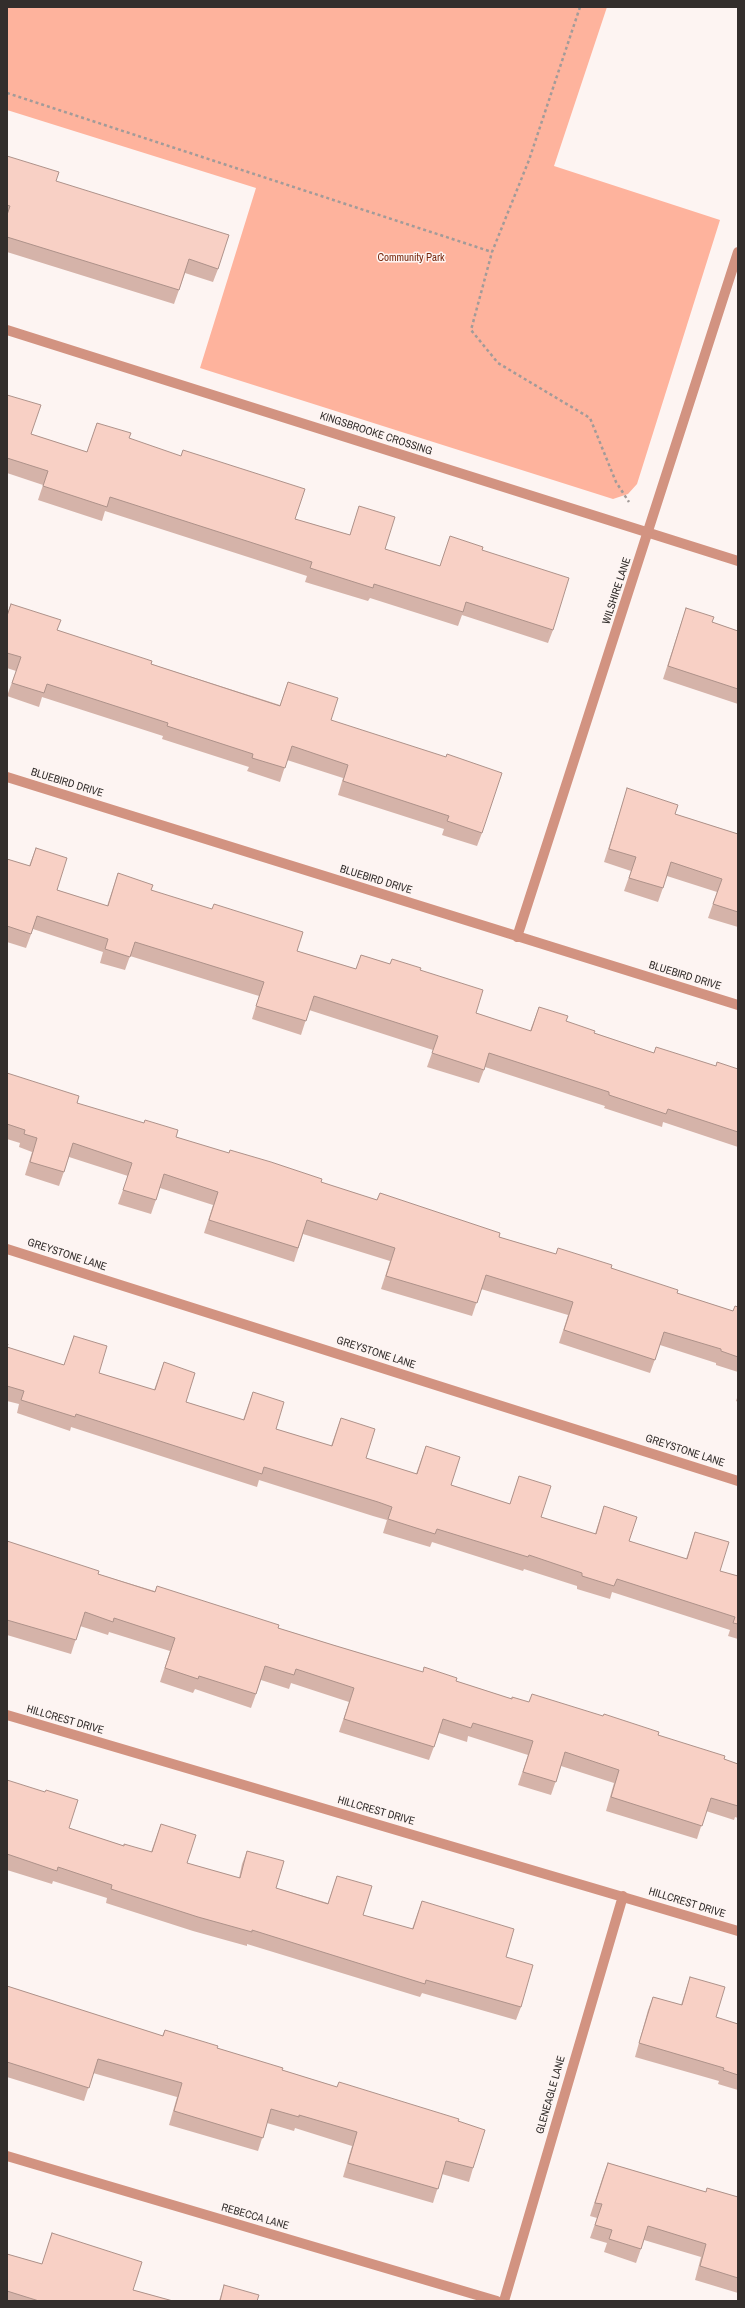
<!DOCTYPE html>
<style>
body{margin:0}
#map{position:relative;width:745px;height:2308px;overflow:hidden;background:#fdf4f2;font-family:"Archivo Narrow",sans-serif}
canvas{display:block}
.frame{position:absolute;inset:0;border:8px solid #332e2c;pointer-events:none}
</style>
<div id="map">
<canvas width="745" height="2308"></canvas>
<div class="frame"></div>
</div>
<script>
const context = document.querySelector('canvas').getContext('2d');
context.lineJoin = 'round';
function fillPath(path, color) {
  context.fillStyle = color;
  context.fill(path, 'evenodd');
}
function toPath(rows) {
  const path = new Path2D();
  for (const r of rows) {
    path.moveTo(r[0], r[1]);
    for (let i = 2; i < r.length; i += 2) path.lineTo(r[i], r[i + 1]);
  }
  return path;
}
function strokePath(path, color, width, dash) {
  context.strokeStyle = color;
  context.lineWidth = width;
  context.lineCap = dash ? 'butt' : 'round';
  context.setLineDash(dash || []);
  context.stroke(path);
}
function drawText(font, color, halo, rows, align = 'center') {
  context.font = font + ' "Archivo Narrow",sans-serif';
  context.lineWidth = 3;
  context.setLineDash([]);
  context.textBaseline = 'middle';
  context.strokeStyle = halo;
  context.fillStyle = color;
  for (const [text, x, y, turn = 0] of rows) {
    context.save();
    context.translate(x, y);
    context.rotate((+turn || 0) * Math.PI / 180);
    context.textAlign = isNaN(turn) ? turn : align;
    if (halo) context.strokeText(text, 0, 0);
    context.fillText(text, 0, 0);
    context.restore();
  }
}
const green = toPath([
 [7,7,607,7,554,166,720,220,637,484,628,494,613,499,200,368,256,188,7,110]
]);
const path = toPath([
 [580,7,529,160,492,252,471,330,498,363,590,418,616,482,629,502],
 [7,93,492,252]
]);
const minor = toPath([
 [7,330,738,561],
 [7,777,738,1005],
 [517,937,738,252],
 [7,1249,738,1481],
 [7,1715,738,1931],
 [7,2156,497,2301],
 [504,2301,623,1896]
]);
const wall = toPath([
 [7,156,56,181,218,269,213,282,185,273,174,304,7,252],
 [7,395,31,434,87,452,97,423,295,519,350,535,359,506,385,549,440,566,450,536,482,550,553,630,548,643,462,615,458,626,370,598,368,601,305,582,307,576,105,511,102,521,38,500,43,485,7,473],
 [11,604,57,630,151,664,280,705,288,682,331,720,482,833,477,846,442,835,444,829,338,795,343,778,287,760,280,782,247,771,249,767,162,739,163,736,42,697,39,707,7,696,16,671,7,668,7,614],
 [686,608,712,622,738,631,738,704,663,679],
 [627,788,675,814,738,834,738,927,708,918,717,892,667,876,658,902,624,891,631,871,604,862,623,802],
 [36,848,57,890,107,906,118,873,151,890,297,951,356,969,361,955,390,964,420,970,476,1013,530,1031,539,1007,566,1021,594,1033,654,1053,716,1066,738,1069,738,1147,663,1122,662,1127,604,1108,605,1106,485,1067,479,1083,427,1067,433,1050,309,1010,301,1035,252,1019,259,996,130,956,125,970,100,963,103,952,33,929,26,948,7,942,7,859,29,866],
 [7,1073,77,1103,176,1137,377,1200,380,1193,499,1237,556,1254,611,1268,677,1293,733,1311,738,1307,738,1372,716,1365,716,1363,660,1345,650,1373,559,1343,568,1315,481,1289,472,1316,381,1289,390,1261,303,1234,294,1262,204,1233,213,1205,160,1188,151,1214,118,1204,128,1176,69,1157,59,1186,25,1175,32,1152,19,1147,20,1143,7,1139],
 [74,1336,99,1373,154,1390,164,1362,186,1402,243,1420,253,1392,276,1429,331,1446,341,1418,366,1458,416,1474,426,1446,451,1485,510,1504,519,1476,541,1517,595,1534,604,1506,629,1541,686,1559,695,1532,720,1571,738,1576,738,1639,728,1636,730,1630,612,1592,610,1599,577,1589,577,1586,524,1569,523,1571,432,1542,430,1547,383,1533,387,1520,373,1516,259,1480,257,1487,71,1427,70,1431,17,1413,19,1404,7,1401,7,1344,7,1347,64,1365],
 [738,1395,738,1402,736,1401],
 [7,1541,98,1574,278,1628,333,1645,422,1672,456,1681,512,1699,529,1702,658,1735,738,1764,738,1818,735,1817,734,1820,706,1811,697,1839,606,1811,614,1783,561,1766,551,1795,518,1785,528,1755,468,1736,467,1742,439,1733,429,1760,339,1732,349,1702,291,1683,289,1689,261,1680,251,1708,195,1689,193,1693,160,1682,170,1651,109,1632,108,1635,80,1626,71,1654,7,1635],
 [7,1780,69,1828,124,1846,151,1852,161,1824,187,1863,239,1878,242,1864,247,1851,276,1888,328,1903,337,1876,363,1915,412,1929,422,1901,506,1957,521,2007,516,2020,422,1993,420,1997,247,1944,247,1946,193,1931,106,1903,107,1898,53,1881,52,1884,7,1870],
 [690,1977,716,2017,738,2024,738,2090,718,2084,719,2081,635,2057,648,2010,653,1997,681,2005],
 [7,1986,162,2036,165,2030,217,2048,282,2070,337,2087,458,2121,473,2168,469,2182,442,2174,433,2203,343,2177,352,2146,295,2128,294,2131,267,2123,258,2151,169,2125,177,2097,93,2073,84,2101,7,2077],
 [608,2163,706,2192,707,2188,738,2197,738,2293,695,2280,701,2257,644,2240,636,2263,604,2252,607,2243,590,2238,597,2218,590,2216,603,2176],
 [52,2233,133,2290,173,2301,7,2301,7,2254,42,2264],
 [224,2285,257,2301,219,2301]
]);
const building = toPath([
 [7,156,59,172,56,181,229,235,218,269,189,259,179,290,7,237,7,215,10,206,7,205,7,156],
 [7,395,41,405,31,434,87,452,97,423,131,433,129,438,181,456,183,450,305,489,295,519,350,535,359,506,395,517,385,549,440,566,450,536,483,547,482,550,569,578,553,630,466,602,463,612,374,584,373,588,310,568,312,562,110,497,107,507,43,486,48,471,7,458,7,395],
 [11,604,61,620,57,630,152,661,151,664,280,706,288,682,338,698,331,720,446,757,447,754,502,773,482,833,447,821,449,816,343,781,348,765,292,746,285,768,252,758,253,754,167,726,168,723,47,684,44,693,12,683,21,657,7,653,7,616,11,604],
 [686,608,714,617,712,622,738,631,738,689,668,666,686,608],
 [627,788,678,805,675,814,738,834,738,912,713,904,722,879,671,862,663,888,629,878,636,857,609,849,627,788],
 [36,848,67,858,57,890,108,906,118,873,153,885,151,890,212,909,214,904,303,932,297,951,356,969,361,955,390,964,392,959,421,968,420,970,483,990,476,1013,531,1031,539,1007,568,1016,566,1021,595,1031,594,1033,654,1053,656,1047,716,1066,717,1062,738,1069,738,1132,668,1109,666,1114,609,1095,609,1092,489,1053,484,1070,432,1053,438,1036,314,996,306,1021,256,1006,264,982,135,942,130,957,105,949,108,939,37,916,31,934,7,926,7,859,30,866,36,848],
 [7,1073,79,1096,77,1103,144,1123,145,1120,178,1130,176,1137,229,1153,230,1150,271,1162,322,1179,321,1182,377,1200,380,1193,500,1233,499,1237,556,1254,558,1248,612,1265,611,1268,678,1290,677,1293,733,1311,735,1306,738,1307,738,1357,721,1351,721,1349,664,1332,655,1360,564,1330,573,1302,486,1275,477,1303,386,1276,395,1248,307,1220,298,1248,209,1220,218,1192,164,1174,156,1200,123,1190,132,1163,73,1143,64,1172,30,1162,37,1138,24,1134,25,1130,7,1124,7,1073],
 [74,1336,107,1346,99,1373,155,1390,164,1362,195,1373,186,1402,244,1420,253,1392,284,1402,276,1429,332,1446,341,1418,375,1429,366,1458,417,1474,426,1446,460,1457,451,1485,510,1504,519,1476,551,1486,541,1517,596,1534,604,1506,637,1517,629,1541,687,1559,695,1532,729,1542,720,1571,738,1576,738,1624,733,1623,735,1617,617,1579,614,1586,582,1576,582,1573,529,1555,528,1557,437,1529,435,1534,388,1519,392,1507,378,1502,264,1467,262,1474,76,1414,75,1417,21,1400,24,1391,7,1386,7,1344,8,1344,7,1347,64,1365,74,1336],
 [7,1541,99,1571,98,1574,155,1592,157,1586,279,1625,278,1628,333,1645,423,1672,424,1667,457,1678,456,1681,512,1699,512,1697,529,1702,532,1694,603,1716,604,1714,659,1732,658,1735,725,1756,724,1759,738,1764,738,1806,711,1798,702,1826,611,1797,619,1770,565,1752,556,1782,523,1772,533,1741,473,1723,471,1728,443,1719,434,1747,344,1719,354,1688,296,1669,294,1675,265,1666,256,1694,199,1676,198,1679,165,1668,175,1638,114,1618,113,1622,85,1612,76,1640,7,1620,7,1541],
 [7,1780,45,1792,46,1790,78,1800,69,1828,124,1846,124,1844,152,1852,161,1824,196,1835,187,1863,240,1878,247,1851,284,1861,276,1888,328,1904,337,1876,372,1886,363,1915,413,1929,422,1901,514,1929,506,1957,533,1965,521,2007,426,1980,425,1984,252,1930,252,1932,198,1917,111,1889,112,1885,58,1867,57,1871,7,1854,7,1780],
 [690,1977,725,1987,716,2017,738,2024,738,2075,723,2070,724,2068,639,2043,653,1997,682,2005,690,1977],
 [7,1986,163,2036,165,2030,218,2046,217,2048,283,2068,282,2070,337,2087,339,2082,459,2119,458,2121,485,2130,473,2168,446,2161,438,2189,348,2163,357,2132,299,2115,299,2117,271,2109,263,2138,174,2111,182,2083,98,2059,89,2088,7,2062,7,1986],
 [608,2163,706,2192,707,2188,738,2197,738,2278,700,2266,706,2244,648,2226,641,2249,609,2239,612,2230,595,2225,602,2204,595,2203,608,2163],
 [52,2233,142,2262,133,2290,173,2301,39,2301,7,2291,7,2254,42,2264,52,2233],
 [224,2285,259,2295,257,2301,220,2301,224,2285]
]);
const parkNames = [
 ["Community Park",411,258]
];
const streetNames = [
 ["KINGSBROOKE CROSSING",376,434,18],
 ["WILSHIRE LANE",617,591,-72],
 ["BLUEBIRD DRIVE",67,783,17],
 ["BLUEBIRD DRIVE",376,880,17],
 ["BLUEBIRD DRIVE",685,976,17],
 ["GREYSTONE LANE",67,1255,18],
 ["GREYSTONE LANE",376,1353,18],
 ["GREYSTONE LANE",685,1451,18],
 ["HILLCREST DRIVE",65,1720,16],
 ["HILLCREST DRIVE",376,1811,16],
 ["HILLCREST DRIVE",687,1903,17],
 ["GLENEAGLE LANE",551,2095,-74],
 ["REBECCA LANE",255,2217,16]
];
fillPath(green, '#feb39d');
strokePath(path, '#a29b99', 2.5, [3, 3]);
strokePath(minor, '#d29381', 10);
fillPath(wall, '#d5b3a9');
fillPath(building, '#f8d0c5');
strokePath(building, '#ae928a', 1);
drawText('11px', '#78270c', '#fdf4f2', parkNames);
drawText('11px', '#332e2c', '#fdf4f2', streetNames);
</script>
